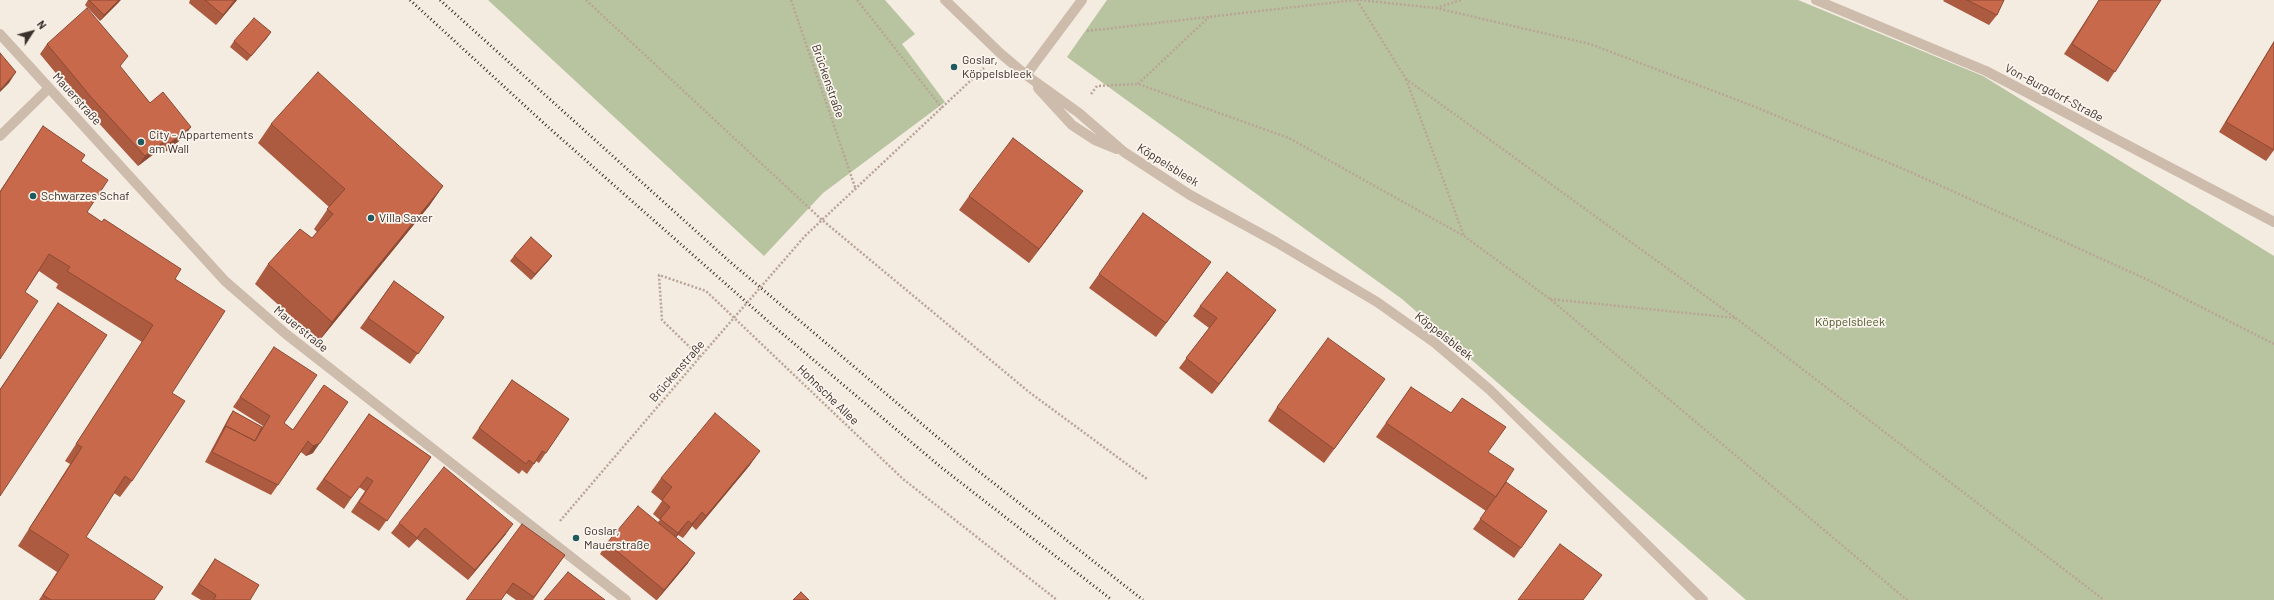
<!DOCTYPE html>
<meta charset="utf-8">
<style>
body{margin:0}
#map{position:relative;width:2274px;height:600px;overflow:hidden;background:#f4ebe1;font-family:Barlow,sans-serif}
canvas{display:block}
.north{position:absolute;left:12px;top:12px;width:40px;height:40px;-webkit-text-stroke:3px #fbf5ee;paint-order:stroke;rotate:54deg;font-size:11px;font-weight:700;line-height:16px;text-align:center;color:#3b302b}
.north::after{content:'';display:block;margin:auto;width:14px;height:18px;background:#3b302b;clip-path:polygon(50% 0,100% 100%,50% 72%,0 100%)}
</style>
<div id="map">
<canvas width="2274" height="600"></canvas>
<div class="north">N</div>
</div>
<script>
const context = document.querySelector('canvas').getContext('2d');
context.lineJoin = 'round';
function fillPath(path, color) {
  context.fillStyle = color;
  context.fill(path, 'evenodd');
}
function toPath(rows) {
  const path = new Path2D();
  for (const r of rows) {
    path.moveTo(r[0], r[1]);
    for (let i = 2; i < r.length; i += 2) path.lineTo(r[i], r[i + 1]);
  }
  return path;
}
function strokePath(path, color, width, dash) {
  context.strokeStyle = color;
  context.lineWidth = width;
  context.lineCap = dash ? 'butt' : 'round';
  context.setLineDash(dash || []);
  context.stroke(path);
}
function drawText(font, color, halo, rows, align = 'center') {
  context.font = font + ' Barlow,sans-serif';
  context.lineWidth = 3.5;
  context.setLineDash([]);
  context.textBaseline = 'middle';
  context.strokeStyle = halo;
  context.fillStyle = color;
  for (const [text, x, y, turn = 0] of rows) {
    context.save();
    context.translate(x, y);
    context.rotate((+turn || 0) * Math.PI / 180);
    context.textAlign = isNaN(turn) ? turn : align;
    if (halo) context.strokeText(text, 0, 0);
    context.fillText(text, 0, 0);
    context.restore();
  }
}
const green = toPath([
 [488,0,885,0,915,34,902,44,945,102,823,193,764,256],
 [1107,0,1798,0,1983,76,2274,256,2274,600,1746,600,1402,299,1067,57]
]);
const path = toPath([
 [586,0,821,219,1029,392,1147,479],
 [791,0,856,190],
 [857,0,942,108],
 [1357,0,1406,79,1737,319,2104,600],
 [1360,0,1436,8,1590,44,1753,106,1906,170,2146,279,2274,344],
 [1436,8,1461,0],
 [1087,31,1355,0],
 [1406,79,1464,236],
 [1138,84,1209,17],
 [1091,94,1097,86,1138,84,1289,138,1464,236,1550,299,1907,600],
 [805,236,984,68],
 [1550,299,1736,318],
 [560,521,700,357,662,320,659,275,706,291,903,479,1057,600]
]);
const minor = toPath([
 [945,0,1000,53,1026,75,1079,113,1124,152,1190,195,1276,242,1377,302,1435,343,1490,390,1703,600],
 [1816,0,1986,71,2274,222],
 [0,34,225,281,286,334,626,600],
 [1026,75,1082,0],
 [1038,88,1072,125,1095,140,1117,149],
 [0,136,49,88]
]);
const rail = toPath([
 [410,0,548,127,778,330,942,468,1112,600],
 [440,0,729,261,968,463,1143,600]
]);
const pathBridge = toPath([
 [700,357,805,236]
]);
const wall = toPath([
 [88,0,119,2,100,21,85,5],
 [190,0,237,0,216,25,189,3],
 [1944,0,2004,0,1997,15,1989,25,1943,1],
 [2099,0,2161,0,2108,82,2064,54],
 [271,32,247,61,230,47,234,41],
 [2274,41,2274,150,2266,161,2219,132],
 [47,44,120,67,150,103,184,137,163,154,159,150,138,166,84,107,40,54],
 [271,124,443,186,429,206,319,341,255,284,268,264,312,238,317,232,314,229,329,207,258,143],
 [43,126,81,161,87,212,175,279,172,393,132,481,120,497,114,493,86,537,154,600,39,600,57,572,18,546,70,464,65,461,142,342,56,288,58,284,39,271,25,292,0,359,0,191],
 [969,196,1073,205,1029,263,959,210],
 [514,256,552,256,548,261,531,280,510,261],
 [1211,262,1156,337,1089,288,1099,274],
 [394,281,444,317,410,364,360,328],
 [58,303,0,496,0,389],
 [1200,306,1276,310,1269,320,1212,394,1179,368,1209,328,1193,316],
 [274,347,284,423,293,430,324,385,313,453,306,456,301,452,271,495,205,462,229,417,233,411,262,427,263,426,233,407],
 [512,380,569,419,539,463,536,461,527,474,522,470,519,474,472,438],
 [1411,387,1488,452,1497,494,1547,511,1514,558,1473,529,1486,511,1376,437],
 [1375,393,1324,463,1268,421,1277,407],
 [369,414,431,457,379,531,351,512,365,491,359,487,344,509,316,489],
 [750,465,696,530,692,526,683,538,678,535,676,537,688,563,657,600,656,600,600,554,607,543,658,522,660,520,653,514,662,501,651,492,661,478],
 [399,523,506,534,468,580,417,539,409,548,391,533],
 [565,555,533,600,516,600,506,593,466,600],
 [215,559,250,600,201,600,191,594]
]);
const shadedWall = toPath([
 [119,0,121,0,100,21,104,15],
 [235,0,237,0,216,25,223,15],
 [271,32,267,38,247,61,251,56],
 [16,72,9,83,0,92,0,90],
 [191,127,184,137,163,154,170,143],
 [166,140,159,150,138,166,145,156],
 [443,186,429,206,319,341,332,322],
 [1083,191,1073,205,1029,263,1039,249],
 [552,256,548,261,531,280,535,274],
 [1211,262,1201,276,1156,337,1166,323],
 [1276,310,1269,320,1212,394,1219,384],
 [1385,379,1375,393,1324,463,1334,449],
 [320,443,313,453,306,456,313,446],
 [760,451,750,465,696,530,706,516],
 [702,512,692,526,683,538,692,524],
 [688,521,678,535,668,547,678,533],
 [513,524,506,534,468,580,475,570],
 [425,528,417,539,409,548],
 [695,553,688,563,657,600,664,590]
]);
const building = toPath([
 [89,0,119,0,104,15,89,0],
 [205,0,235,0,223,15,205,0],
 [1967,0,2004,0,1997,15,1967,0],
 [2099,0,2161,0,2115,72,2072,44,2099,0],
 [87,8,128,56,120,66,150,103,163,92,191,127,170,143,166,140,145,156,91,97,47,44,87,8],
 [254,18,271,32,251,56,234,41,254,18],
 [2274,42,2274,150,2226,122,2274,42],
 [0,53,16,72,0,90,0,53],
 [318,72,443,186,332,322,268,264,300,229,312,238,333,214,327,209,345,189,271,124,318,72],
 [43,126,85,155,81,161,108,180,87,212,102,222,104,219,181,269,175,279,225,311,172,393,185,401,132,481,125,476,86,537,163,587,154,600,51,600,43,595,69,555,29,529,82,447,76,444,153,325,67,271,70,267,49,254,25,292,38,301,0,359,0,192,43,126],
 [1013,138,1083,191,1039,249,969,196,1013,138],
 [1143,213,1211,262,1166,323,1099,274,1143,213],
 [531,237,552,256,535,274,514,256,531,237],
 [1227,272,1276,310,1219,384,1186,358,1217,318,1200,306,1227,272],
 [394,281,444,317,418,354,368,318,394,281],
 [58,303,107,335,0,496,0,390,58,303],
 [1328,338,1385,379,1334,449,1277,407,1328,338],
 [274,347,317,375,284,423,293,430,324,385,348,402,320,443,313,446,308,441,278,485,212,452,226,426,255,441,270,416,240,397,274,347],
 [512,380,569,419,546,453,542,451,534,464,529,460,526,464,479,428,512,380],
 [1411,387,1451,413,1462,398,1506,427,1488,452,1514,469,1496,497,1386,423,1411,387],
 [233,411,262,427,255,441,226,426,223,430,233,411],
 [715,413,760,451,706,516,702,512,692,524,688,521,678,533,660,519,670,507,662,500,672,487,661,478,715,413],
 [369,414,431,457,387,521,359,502,373,481,367,477,351,498,324,479,369,414],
 [444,467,513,524,475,570,425,528,417,538,399,523,444,467],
 [1506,482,1547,511,1521,548,1480,519,1506,482],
 [638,506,695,553,664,590,607,543,638,506],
 [522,524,565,555,534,597,513,583,501,600,466,600,522,524],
 [1560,544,1602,575,1583,600,1518,600,1560,544],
 [215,559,259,585,250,600,214,600,216,595,199,584,215,559],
 [568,572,605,600,544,600,568,572],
 [801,592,809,600,793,600,801,592]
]);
const markers = [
 [954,67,4,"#1f5a5e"],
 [141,142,4,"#1f5a5e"],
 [33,196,4,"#1f5a5e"],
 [371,218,4,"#1f5a5e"],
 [576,538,4,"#1f5a5e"]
];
const poiNames = [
 ["Goslar,",962,60],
 ["Köppelsbleek",962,74],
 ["City - Appartements",149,135],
 ["am Wall",149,149],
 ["Schwarzes Schaf",41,196],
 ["Villa Saxer",379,218],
 ["Goslar,",584,531],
 ["Mauerstraße",584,545]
];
const streetNames = [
 ["Brückenstraße",828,81,71],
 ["Von-Burgdorf-Straße",2054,93,28],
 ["Mauerstraße",77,99,48],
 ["Köppelsbleek",1168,165,32],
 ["Mauerstraße",301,329,39],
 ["Köppelsbleek",1444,336,38],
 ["Brückenstraße",677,371,-49],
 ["Hohnsche Allee",828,395,44]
];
const parkNames = [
 ["Köppelsbleek",1850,322]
];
fillPath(green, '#b8c4a0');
strokePath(path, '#b9a596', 2.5, [2, 2]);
strokePath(minor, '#cdbbac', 10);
strokePath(rail, '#3b302b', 3, [1, 3]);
strokePath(pathBridge, '#b9a596', 2.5, [2, 2]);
fillPath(wall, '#ac5a40');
fillPath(shadedWall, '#8c4a34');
fillPath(building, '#c8694b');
strokePath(building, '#8c4a34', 1);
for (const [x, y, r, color] of markers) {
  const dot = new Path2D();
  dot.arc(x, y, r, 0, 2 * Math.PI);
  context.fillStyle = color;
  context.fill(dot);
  strokePath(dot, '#fbf5ee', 1.5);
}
drawText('12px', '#3b302b', '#fbf5ee', poiNames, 'left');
drawText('12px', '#3b302b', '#fbf5ee', streetNames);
drawText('12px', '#4a5a2e', '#fbf5ee', parkNames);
</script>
